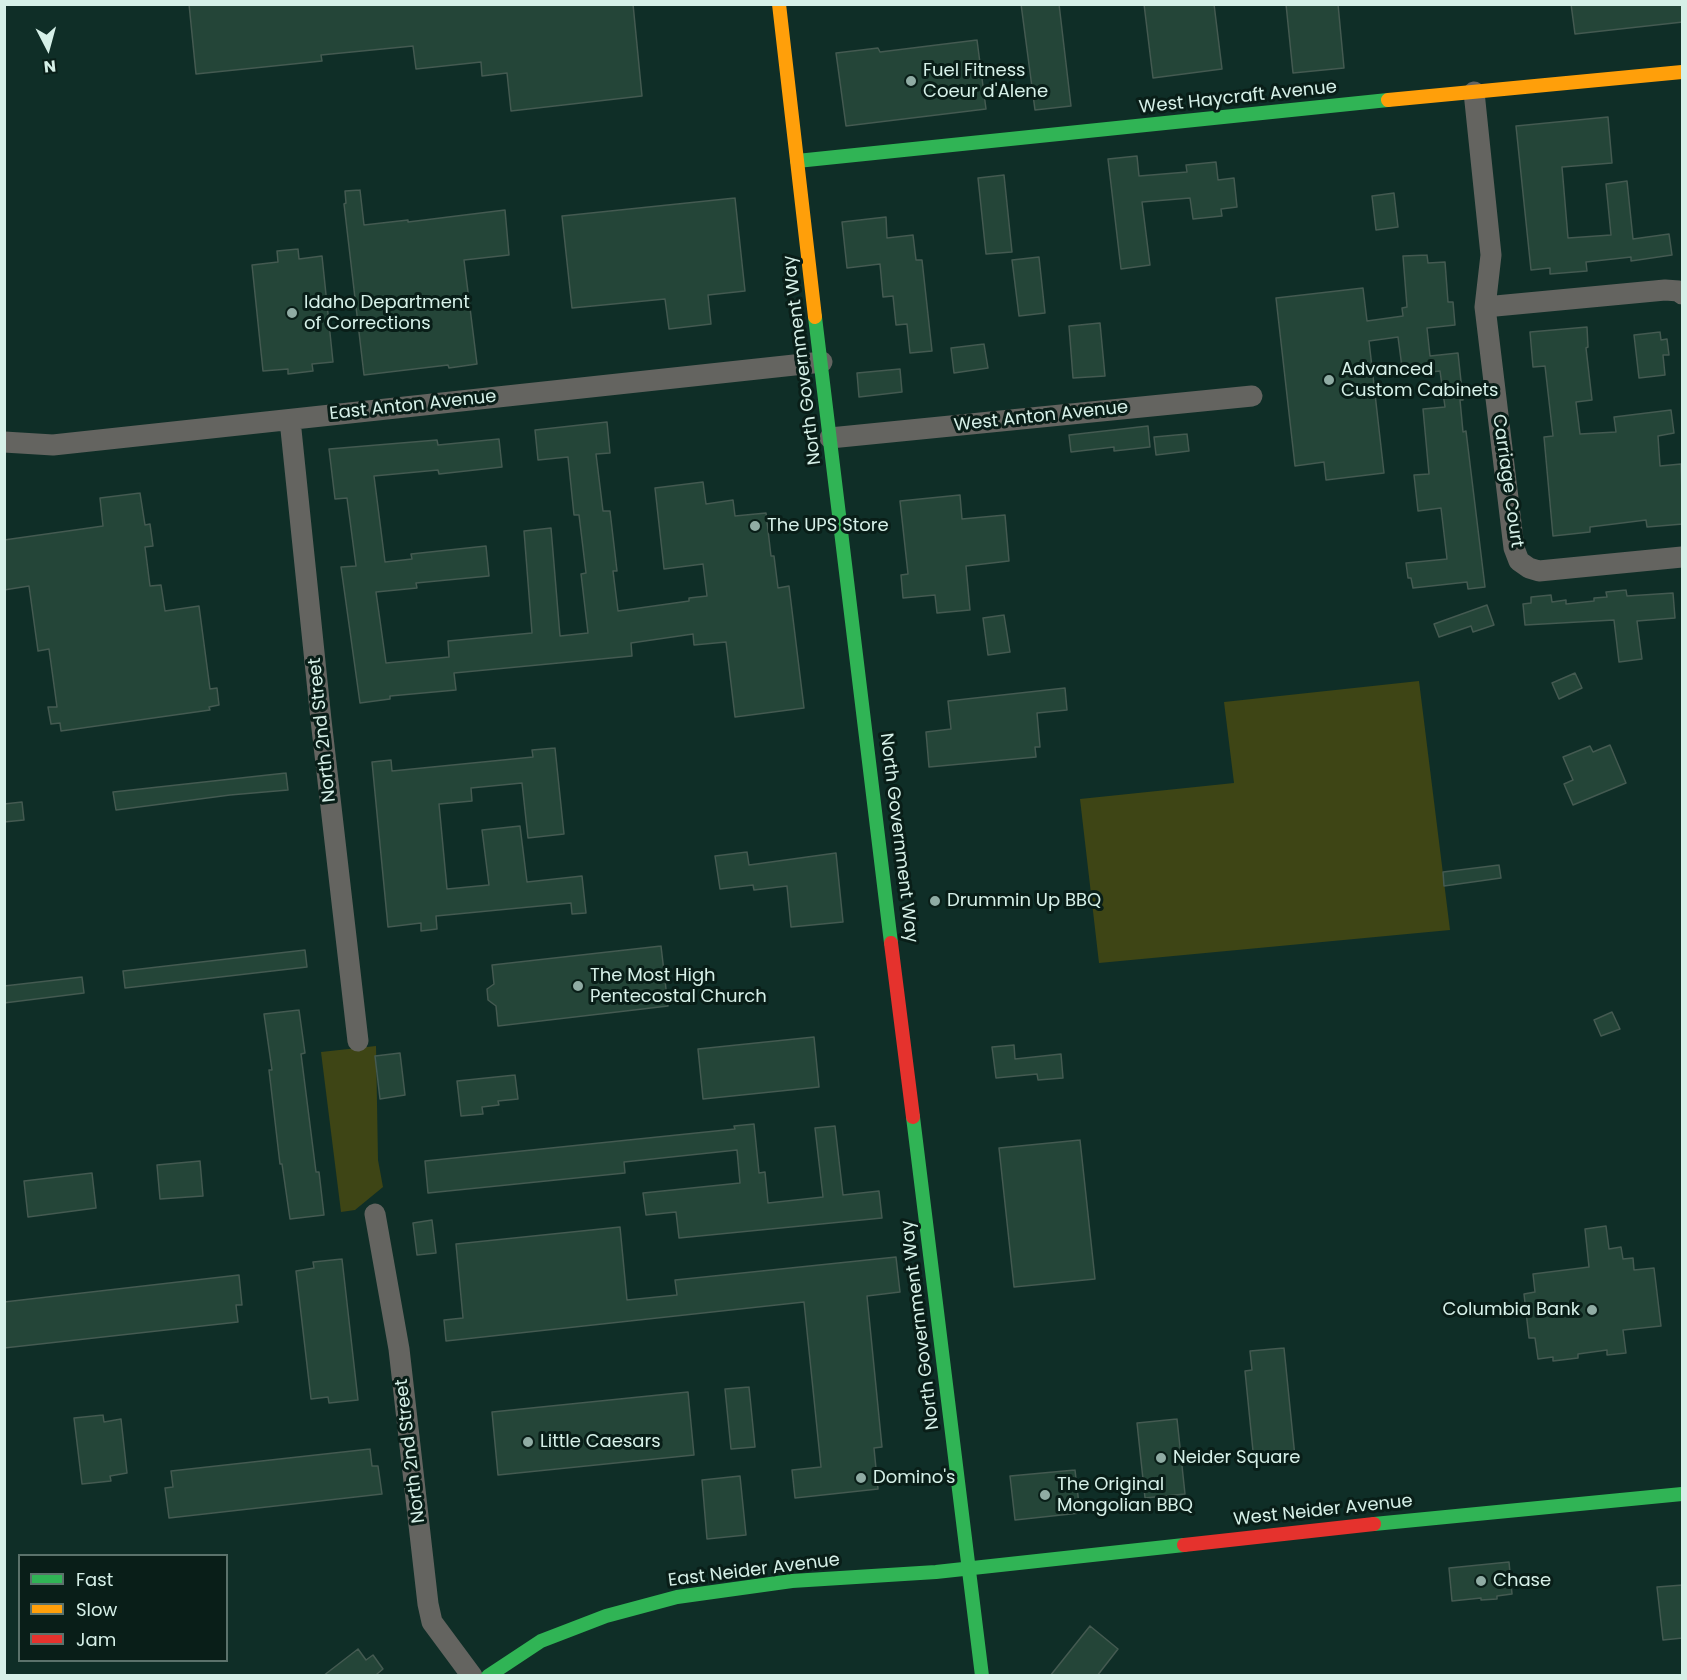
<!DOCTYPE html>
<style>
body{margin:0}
#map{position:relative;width:1687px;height:1680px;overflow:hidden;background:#0f2e27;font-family:Poppins,sans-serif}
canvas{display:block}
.frame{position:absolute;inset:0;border:6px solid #d6f0e8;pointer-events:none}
.legend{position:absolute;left:18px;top:1554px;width:210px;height:108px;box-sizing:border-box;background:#091e18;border:2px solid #5b726b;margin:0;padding:8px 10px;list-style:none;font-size:18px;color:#d6f0e8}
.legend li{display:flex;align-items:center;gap:12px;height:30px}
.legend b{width:30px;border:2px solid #5b726b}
.north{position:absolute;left:18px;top:18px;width:60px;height:60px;-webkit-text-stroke:4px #091e18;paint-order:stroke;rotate:174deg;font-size:16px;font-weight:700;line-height:24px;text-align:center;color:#d6f0e8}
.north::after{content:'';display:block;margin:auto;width:21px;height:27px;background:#d6f0e8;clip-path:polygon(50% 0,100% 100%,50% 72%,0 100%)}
</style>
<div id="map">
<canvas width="1687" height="1680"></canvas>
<div class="frame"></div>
<ul class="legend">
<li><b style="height:8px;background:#30b455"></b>Fast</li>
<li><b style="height:8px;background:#ff9f0a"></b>Slow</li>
<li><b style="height:8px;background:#e5322d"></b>Jam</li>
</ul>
<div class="north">N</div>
</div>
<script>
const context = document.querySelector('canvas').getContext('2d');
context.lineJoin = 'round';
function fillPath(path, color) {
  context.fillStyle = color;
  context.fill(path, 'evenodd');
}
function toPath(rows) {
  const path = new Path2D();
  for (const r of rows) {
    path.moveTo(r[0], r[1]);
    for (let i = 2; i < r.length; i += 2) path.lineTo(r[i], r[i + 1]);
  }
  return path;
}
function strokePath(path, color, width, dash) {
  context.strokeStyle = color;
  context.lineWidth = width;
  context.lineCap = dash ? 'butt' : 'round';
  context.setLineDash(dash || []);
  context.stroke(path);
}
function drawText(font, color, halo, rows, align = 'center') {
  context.font = font + ' Poppins,sans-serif';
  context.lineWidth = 6;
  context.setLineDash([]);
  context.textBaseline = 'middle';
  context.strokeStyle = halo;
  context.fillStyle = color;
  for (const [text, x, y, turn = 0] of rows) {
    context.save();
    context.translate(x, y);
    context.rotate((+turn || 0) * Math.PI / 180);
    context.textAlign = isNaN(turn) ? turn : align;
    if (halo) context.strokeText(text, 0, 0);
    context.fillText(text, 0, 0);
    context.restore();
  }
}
const green = toPath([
 [1419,681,1450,930,1099,963,1080,799,1234,783,1224,702],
 [376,1046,378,1160,383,1187,355,1210,341,1212,321,1052]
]);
const building = toPath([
 [189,4,633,4,642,96,511,111,507,73,482,76,481,62,416,69,413,46,321,55,322,61,196,74,189,4],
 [1021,4,1059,4,1071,106,1035,110,1021,4],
 [1144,4,1214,4,1222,69,1153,78,1144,4],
 [1286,4,1338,4,1344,68,1293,73,1286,4],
 [1571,4,1683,4,1683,22,1575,34,1571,4],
 [977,40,986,109,846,126,836,53,878,48,880,52,977,40],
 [1608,117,1612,163,1562,167,1568,238,1611,235,1606,184,1627,181,1633,239,1669,234,1672,255,1631,261,1631,257,1586,262,1587,271,1550,274,1550,268,1531,270,1516,126,1608,117],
 [1137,156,1139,176,1187,172,1186,165,1216,162,1218,180,1234,178,1237,207,1221,209,1222,216,1193,219,1190,198,1142,202,1150,265,1121,269,1108,159,1137,156],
 [1004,175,1012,252,986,254,978,178,1004,175],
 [360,190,364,225,408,220,408,222,505,210,509,255,464,260,477,364,449,368,448,365,364,375,344,204,346,203,345,191,360,190],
 [1394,193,1398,227,1376,230,1372,196,1394,193],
 [735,198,745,291,708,295,711,324,669,329,665,299,572,308,562,216,735,198],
 [886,217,887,238,913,235,916,260,922,260,932,351,910,353,907,324,896,325,893,296,883,297,880,264,847,268,842,222,886,217],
 [298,249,299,259,322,256,333,362,312,364,313,371,288,374,288,369,263,371,252,265,278,262,277,251,298,249],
 [1427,255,1428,263,1445,262,1448,302,1453,302,1455,325,1427,328,1430,356,1458,353,1463,400,1460,400,1463,432,1466,431,1485,587,1468,589,1467,582,1413,588,1411,578,1408,578,1406,563,1447,559,1441,508,1418,511,1414,475,1429,474,1423,409,1445,407,1440,371,1403,375,1398,337,1369,341,1384,473,1326,480,1324,462,1295,466,1276,298,1363,288,1367,321,1403,316,1402,308,1407,307,1403,256,1427,255],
 [1039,257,1045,313,1019,316,1012,260,1039,257],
 [1100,323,1105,376,1073,378,1069,326,1100,323],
 [1587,327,1588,347,1586,348,1592,400,1576,402,1580,434,1616,432,1614,417,1671,410,1674,433,1658,436,1660,466,1681,464,1683,524,1647,527,1646,520,1590,527,1590,532,1553,536,1544,437,1553,436,1545,366,1533,367,1530,332,1587,327],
 [1660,332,1661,340,1667,339,1669,355,1663,355,1665,375,1639,378,1634,335,1660,332],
 [984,344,988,368,954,373,951,348,984,344],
 [900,369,902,392,859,397,857,373,900,369],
 [607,422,610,453,596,454,603,511,610,511,617,571,613,571,618,611,689,601,689,598,707,596,703,564,664,569,655,488,703,482,706,504,733,500,735,516,766,513,771,556,774,556,778,588,789,586,804,708,735,717,726,642,694,645,693,634,631,643,632,656,454,673,456,690,390,696,390,699,360,703,341,567,356,566,347,498,335,499,329,449,437,440,438,445,499,439,502,467,439,474,438,470,374,476,385,562,412,559,411,554,486,546,489,576,416,583,417,588,376,592,386,663,449,657,448,641,532,633,524,531,551,528,560,636,588,633,581,574,586,573,579,515,574,515,568,457,538,460,535,430,607,422],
 [1148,426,1150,447,1114,451,1114,447,1071,452,1069,435,1148,426],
 [1187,434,1189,451,1156,455,1154,437,1187,434],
 [140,493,145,525,150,524,153,546,145,547,150,586,161,585,165,611,199,606,210,689,217,688,219,705,209,707,210,710,61,731,60,723,51,724,48,707,57,707,49,649,38,651,29,586,4,590,4,540,103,526,100,498,140,493],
 [960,495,962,519,1005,515,1009,561,966,566,970,610,937,613,935,595,903,598,901,575,908,574,900,501,960,495],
 [1626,590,1627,596,1673,593,1675,618,1637,621,1642,659,1619,662,1614,620,1525,625,1523,604,1531,603,1531,597,1551,595,1552,602,1566,600,1566,604,1594,601,1594,598,1607,597,1606,592,1626,590],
 [1487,605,1494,625,1473,632,1471,626,1439,637,1434,624,1487,605],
 [1004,615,1010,652,988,655,983,618,1004,615],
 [1575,673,1582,688,1559,699,1552,683,1575,673],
 [1065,688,1067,710,1037,713,1040,747,1035,747,1036,757,929,767,926,732,951,729,948,701,1065,688],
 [1610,745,1626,783,1573,805,1564,784,1573,780,1563,757,1590,746,1593,752,1610,745],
 [555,748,564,834,528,838,522,783,471,788,472,801,439,804,447,889,489,885,482,830,520,826,527,882,582,876,586,913,572,914,571,903,436,916,437,929,421,931,421,923,388,927,372,762,391,760,392,771,533,757,532,750,555,748],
 [286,773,288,790,230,795,116,810,113,792,286,773],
 [22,802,24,820,4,822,4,804,22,802],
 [747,852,749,865,836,853,843,922,791,927,787,886,754,890,753,885,720,889,715,856,747,852],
 [1499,865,1501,878,1444,886,1443,872,1499,865],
 [661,946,668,1006,498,1026,496,1006,488,1000,487,989,494,984,492,965,661,946],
 [305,950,307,967,125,988,123,971,305,950],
 [82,977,84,993,4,1003,4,986,82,977],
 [299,1010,305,1053,301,1054,316,1172,319,1172,324,1215,290,1219,282,1164,280,1164,269,1070,272,1070,264,1014,299,1010],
 [1612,1012,1620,1029,1601,1036,1594,1020,1612,1012],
 [814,1037,819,1087,703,1099,698,1049,814,1037],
 [1014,1045,1015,1059,1061,1054,1063,1078,1038,1080,1037,1074,996,1078,992,1047,1014,1045],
 [400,1053,405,1095,380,1099,375,1056,400,1053],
 [515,1075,518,1099,498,1101,499,1105,482,1107,483,1114,461,1116,457,1081,515,1075],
 [754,1124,759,1173,765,1172,768,1203,823,1197,815,1128,835,1126,843,1195,879,1191,882,1218,679,1238,676,1212,646,1215,643,1193,740,1183,737,1150,624,1162,625,1173,428,1193,425,1161,735,1129,734,1126,754,1124],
 [1080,1140,1095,1279,1014,1287,999,1148,1080,1140],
 [200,1161,203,1196,160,1199,157,1165,200,1161],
 [92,1173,96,1208,28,1217,24,1181,92,1173],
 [432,1220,436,1253,417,1255,413,1223,432,1220],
 [1606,1226,1609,1249,1621,1247,1623,1259,1633,1258,1634,1270,1654,1268,1661,1326,1623,1330,1626,1353,1607,1355,1607,1350,1578,1354,1578,1358,1553,1361,1553,1357,1538,1359,1535,1338,1529,1338,1524,1294,1535,1292,1533,1274,1589,1267,1585,1229,1606,1226],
 [620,1227,627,1300,677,1295,675,1280,896,1257,900,1292,867,1296,882,1447,874,1448,878,1489,795,1498,792,1470,821,1467,804,1302,446,1341,444,1320,463,1318,456,1244,620,1227],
 [342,1259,358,1400,329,1403,328,1397,311,1399,296,1271,314,1268,313,1262,342,1259],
 [239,1275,242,1305,236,1305,238,1322,4,1348,4,1302,239,1275],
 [1284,1348,1295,1457,1254,1461,1245,1371,1252,1370,1250,1351,1284,1348],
 [749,1387,755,1447,731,1449,725,1389,749,1387],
 [688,1392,694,1455,498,1475,492,1412,688,1392],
 [103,1415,104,1422,121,1419,127,1473,110,1476,111,1481,82,1484,74,1418,103,1415],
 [1177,1419,1185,1494,1145,1498,1137,1423,1177,1419],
 [370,1449,372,1466,378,1466,382,1494,169,1518,165,1488,173,1487,171,1471,370,1449],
 [1075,1470,1080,1513,1015,1520,1010,1476,1075,1470],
 [740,1476,746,1535,707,1539,702,1480,740,1476],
 [1509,1562,1512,1594,1497,1596,1497,1599,1481,1600,1481,1598,1452,1601,1449,1568,1509,1562],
 [1683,1585,1683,1638,1663,1640,1657,1587,1683,1585],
 [1090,1626,1118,1649,1097,1676,1050,1676,1090,1626],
 [358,1649,366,1660,373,1655,383,1669,377,1674,378,1676,323,1676,358,1649]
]);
const street = toPath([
 [1474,92,1491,255,1485,307,1514,548,1519,561,1529,568,1539,571,1682,557],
 [1485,307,1665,290,1679,291,1682,294],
 [290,420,321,720,358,1041],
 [830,438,1252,396],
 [4,442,53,445,822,362],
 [375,1214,399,1349,428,1604,432,1622,472,1676]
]);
const fast = toPath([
 [797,161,1388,100],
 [815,317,891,943],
 [913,1117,982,1676],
 [1374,1524,1682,1494],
 [488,1676,541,1641,606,1616,677,1597,792,1581,936,1572,1184,1545]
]);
const slow = toPath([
 [779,4,815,317],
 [1388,100,1682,72]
]);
const jam = toPath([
 [891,943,913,1117],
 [1184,1545,1374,1524]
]);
const markers = [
 [911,81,6,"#90aca4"],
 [292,313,6,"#90aca4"],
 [1329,380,6,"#90aca4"],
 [755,526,6,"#90aca4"],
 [935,901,6,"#90aca4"],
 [578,986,6,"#90aca4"],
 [1592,1310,6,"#90aca4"],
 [528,1442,6,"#90aca4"],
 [1161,1458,6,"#90aca4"],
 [861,1478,6,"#90aca4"],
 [1045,1495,6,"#90aca4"],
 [1481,1581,6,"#90aca4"]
];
const poiNames = [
 ["Fuel Fitness",923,71],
 ["Coeur d'Alene",923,92],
 ["Idaho Department",304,303],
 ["of Corrections",304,324],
 ["Advanced",1341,370],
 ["Custom Cabinets",1341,391],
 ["The UPS Store",767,526],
 ["Drummin Up BBQ",947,901],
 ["The Most High",590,976],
 ["Pentecostal Church",590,997],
 ["Columbia Bank",1580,1310,"right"],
 ["Little Caesars",540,1442],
 ["Neider Square",1173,1458],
 ["Domino's",873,1478],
 ["The Original",1057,1485],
 ["Mongolian BBQ",1057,1506],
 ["Chase",1493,1581]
];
const streetNames = [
 ["West Haycraft Avenue",1238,98,-6],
 ["North Government Way",803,360,-97],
 ["East Anton Avenue",413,406,-6],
 ["West Anton Avenue",1041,417,-6],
 ["Carriage Court",1507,481,82],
 ["North 2nd Street",323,730,-96],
 ["North Government Way",898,838,83],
 ["North Government Way",921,1325,-97],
 ["North 2nd Street",411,1451,-97],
 ["West Neider Avenue",1323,1511,-6],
 ["East Neider Avenue",754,1571,-7]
];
fillPath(green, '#3e4515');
fillPath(building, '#244538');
strokePath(building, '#445a51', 1.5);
strokePath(street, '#646460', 21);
strokePath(fast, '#30b455', 14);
strokePath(slow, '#ff9f0a', 14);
strokePath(jam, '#e5322d', 14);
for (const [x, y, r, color] of markers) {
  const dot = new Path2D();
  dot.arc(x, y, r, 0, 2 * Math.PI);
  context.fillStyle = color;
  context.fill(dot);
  strokePath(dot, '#091e18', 2);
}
drawText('18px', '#d6f0e8', '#091e18', poiNames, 'left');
drawText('18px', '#d6f0e8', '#091e18', streetNames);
</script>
